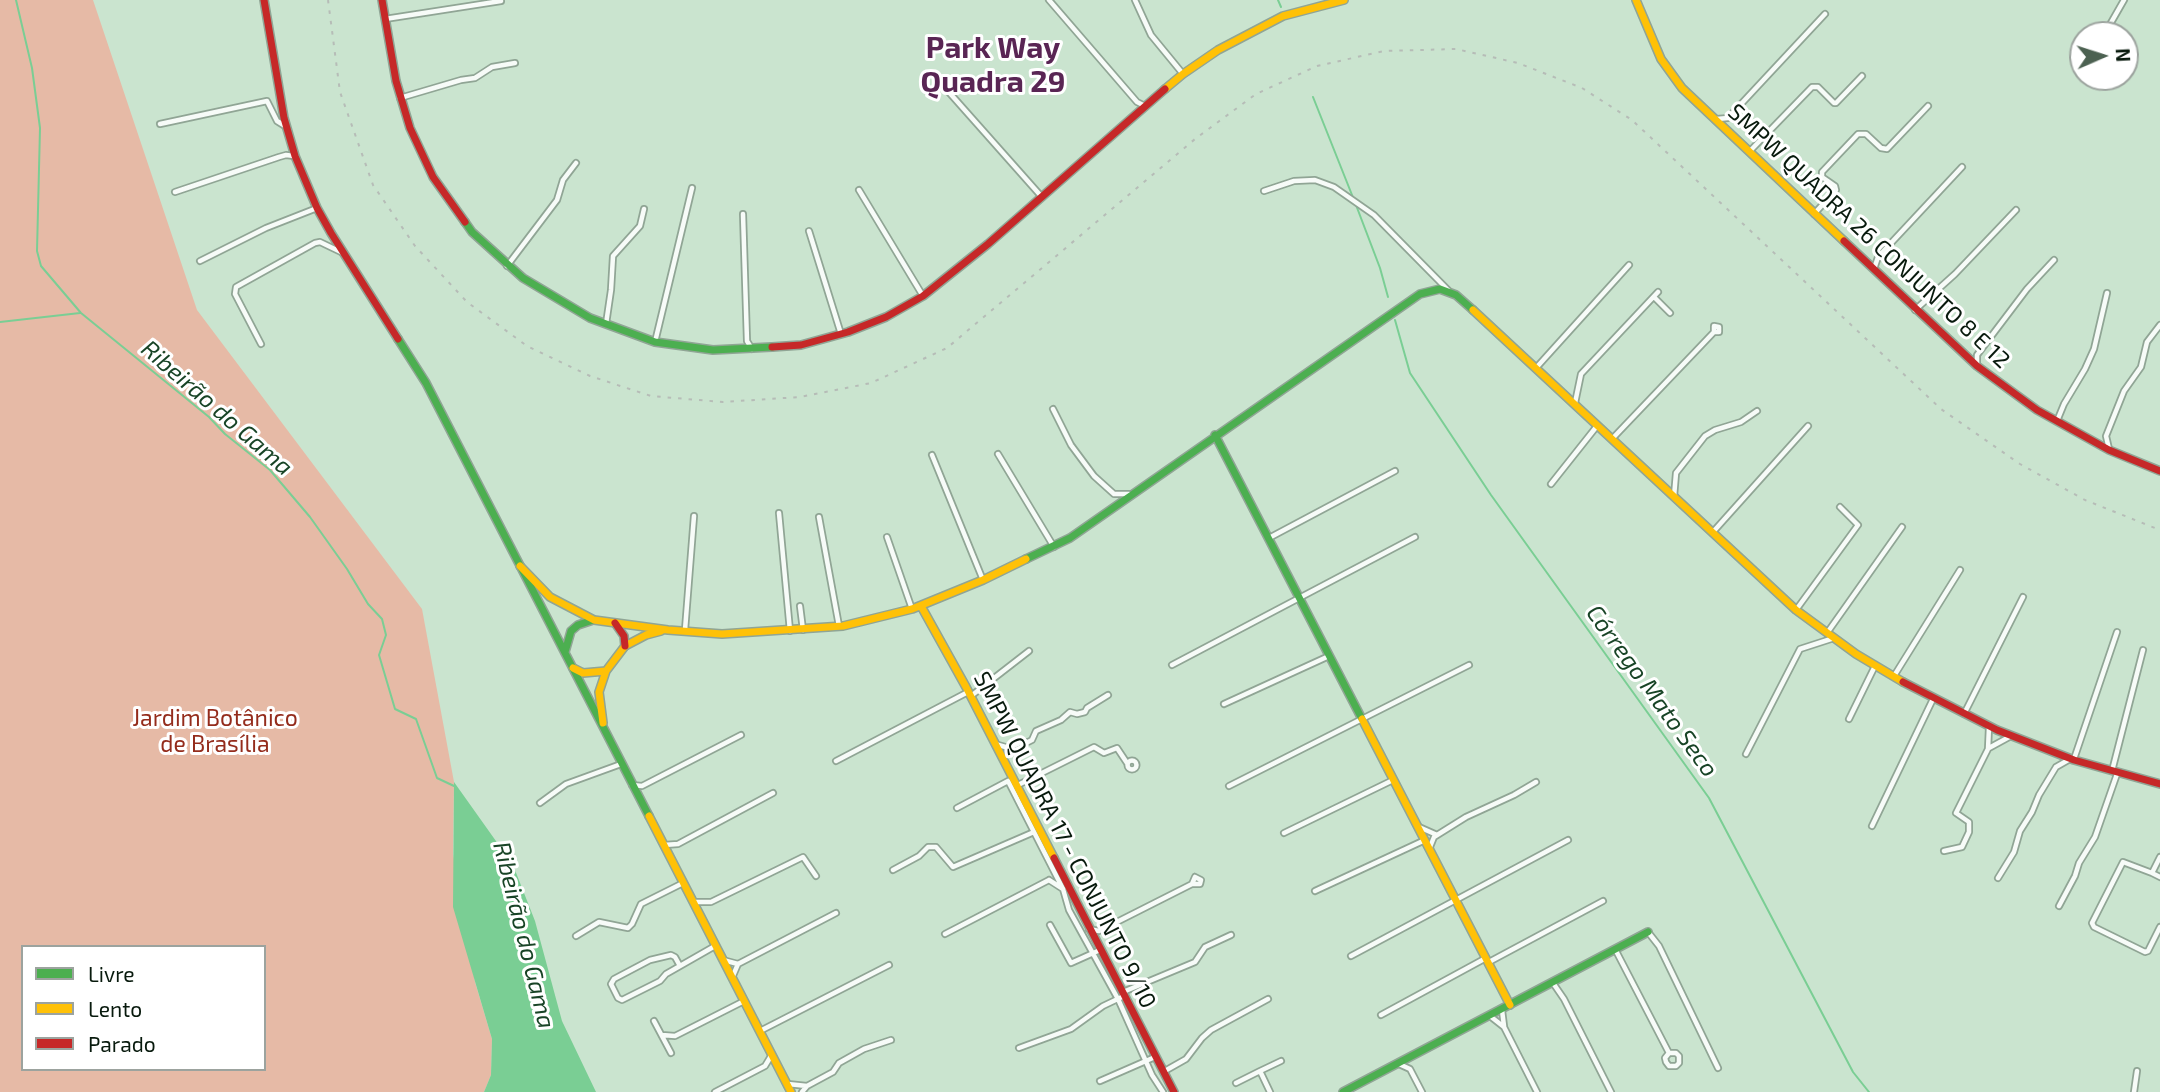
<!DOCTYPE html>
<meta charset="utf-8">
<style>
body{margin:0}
#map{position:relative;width:2160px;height:1092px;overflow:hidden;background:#cae4cf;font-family:"Exo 2",sans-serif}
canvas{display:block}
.legend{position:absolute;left:21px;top:945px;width:245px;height:126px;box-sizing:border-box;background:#fff;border:2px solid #9ca39e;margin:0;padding:9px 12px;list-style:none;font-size:21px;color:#081a0d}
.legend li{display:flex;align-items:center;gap:14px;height:35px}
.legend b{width:35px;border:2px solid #9ca39e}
.north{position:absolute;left:2069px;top:21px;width:70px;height:70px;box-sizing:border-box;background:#fff;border:2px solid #9ca39e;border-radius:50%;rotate:87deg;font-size:19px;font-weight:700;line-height:28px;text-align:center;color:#081a0d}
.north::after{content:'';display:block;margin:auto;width:24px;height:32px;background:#4c6151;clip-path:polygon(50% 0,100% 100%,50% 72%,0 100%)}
</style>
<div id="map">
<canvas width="2160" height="1092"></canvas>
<ul class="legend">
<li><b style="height:9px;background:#4caf50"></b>Livre</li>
<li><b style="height:9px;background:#ffc107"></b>Lento</li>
<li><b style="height:9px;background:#c62828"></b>Parado</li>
</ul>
<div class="north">N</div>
</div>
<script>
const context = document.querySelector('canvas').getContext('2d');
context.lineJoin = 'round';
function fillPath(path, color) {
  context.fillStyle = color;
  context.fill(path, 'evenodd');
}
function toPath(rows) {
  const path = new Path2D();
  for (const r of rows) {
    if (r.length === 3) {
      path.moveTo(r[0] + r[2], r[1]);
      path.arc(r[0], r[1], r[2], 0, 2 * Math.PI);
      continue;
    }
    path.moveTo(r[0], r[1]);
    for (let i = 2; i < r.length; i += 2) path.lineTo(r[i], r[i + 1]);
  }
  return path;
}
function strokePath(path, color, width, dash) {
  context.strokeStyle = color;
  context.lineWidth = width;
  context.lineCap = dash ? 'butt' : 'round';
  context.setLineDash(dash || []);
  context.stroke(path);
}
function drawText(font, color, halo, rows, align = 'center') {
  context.font = font + ' "Exo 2",sans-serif';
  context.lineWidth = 6;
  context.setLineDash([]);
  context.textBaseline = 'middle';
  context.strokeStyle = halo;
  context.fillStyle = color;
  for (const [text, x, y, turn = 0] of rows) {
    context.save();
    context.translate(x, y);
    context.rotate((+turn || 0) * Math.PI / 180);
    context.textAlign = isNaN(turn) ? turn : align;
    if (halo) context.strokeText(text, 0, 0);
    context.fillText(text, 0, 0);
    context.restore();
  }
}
const green = toPath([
 [0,0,93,0,197,310,422,609,454,782,453,854,475,982,492,1039,491,1075,484,1092,0,1092],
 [23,947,264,947,264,1069,23,1069]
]);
const water = toPath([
 [454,782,513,865,535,921,562,1021,596,1092,484,1092,491,1075,492,1039,453,907]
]);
const stream = toPath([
 [16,0,32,68,40,128,37,251,41,266,81,313,209,417,225,434,270,470,310,517,347,569,368,604,382,619,386,635,379,655,395,709,416,719,437,778,454,786],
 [1278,0,1281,7],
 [1313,97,1354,200],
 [1356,205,1380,268,1388,297],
 [1395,320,1410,373,1491,495,1709,798,1853,1072,1869,1092],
 [0,322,80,313]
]);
const street = toPath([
 [1049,0,1137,102,1145,106],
 [1135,0,1151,35,1183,74],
 [385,19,501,1],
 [2104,35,2124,0],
 [939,81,1041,196],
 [400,98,461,80,475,78,492,67,515,63],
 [1717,119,1728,118,1825,14],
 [160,124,267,101,277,121,285,126],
 [1749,152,1812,87,1818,87,1834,103,1836,103,1862,76],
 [859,190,923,296],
 [1264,191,1294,181,1315,180,1334,187,1374,215,1448,290],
 [175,192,279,157,286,155,294,156],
 [743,214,747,341,752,349],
 [1814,214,1836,190,1835,186,1822,177,1822,172,1858,134,1866,134,1881,148,1887,149,1928,106],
 [809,231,841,334],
 [200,261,266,228,317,208],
 [507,266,557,200,563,180,576,163],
 [1874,269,1878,257,1962,167],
 [1654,297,1670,313],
 [1915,310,1955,274,2016,210],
 [606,324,611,290,613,256,640,226,644,209],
 [655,342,692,188],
 [261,344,235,294,236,287,315,243,320,242,343,253],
 [1977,364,1977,355,2027,289,2054,260],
 [1536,368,1629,265],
 [1575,403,1581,374,1658,292],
 [1053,409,1071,445,1094,476,1114,494,1129,494],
 [2057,421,2064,404,2085,369,2094,349,2107,293],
 [1612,439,1714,332,1714,326,1719,327,1719,332,1714,332],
 [2109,449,2106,436,2124,391,2141,367,2147,342,2160,325],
 [998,454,1054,547],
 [932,455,983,580],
 [1551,484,1597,426],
 [1674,497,1676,473,1705,436,1715,430,1741,422,1757,411],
 [779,513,790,631],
 [819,517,839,626],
 [1713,532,1808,426],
 [887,537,912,609],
 [1269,538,1395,471],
 [800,606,803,630],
 [1796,610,1858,525,1840,507],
 [685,630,694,516],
 [1827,633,1902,527],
 [1172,665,1415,537],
 [1894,676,1960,570],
 [971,696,1029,651],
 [1224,704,1329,656],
 [1964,714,2023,597],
 [1849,719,1875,666],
 [995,744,1009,748,1022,742,1028,742,1032,740,1036,731,1061,720,1070,712,1077,714,1085,712,1087,708,1108,695],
 [1989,748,2011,736],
 [1746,754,1800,649,1834,638],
 [2074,759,2117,632],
 [1132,765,4.5],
 [836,761,968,692],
 [2112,771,2143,650],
 [1008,781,1063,889,1069,910,1118,999,1152,1075,1163,1092],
 [632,785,642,786,741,735],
 [1016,786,1094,747,1104,753,1117,748,1127,763],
 [1229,786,1469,665],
 [540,803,566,784,621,764],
 [957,808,1008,781],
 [1872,826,1933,699],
 [1419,827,1437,835],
 [1284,833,1393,780],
 [664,845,678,844,773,793],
 [1430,847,1434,837,1466,817,1514,795,1536,782],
 [1944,851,1962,847,1969,832,1969,822,1956,813,1988,749,1989,727],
 [2160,857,2152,873,2160,877],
 [893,870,919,856,928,847,936,847,953,867,1034,832],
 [2152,873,2123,862,2092,923,2094,927,2145,952,2148,951,2160,927],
 [1195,877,1201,880,1200,884,1192,884,1195,877],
 [1998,878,2014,852,2020,831,2032,812,2039,795,2056,767,2070,759],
 [1049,880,1063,889],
 [1315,891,1425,840],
 [694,902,711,902,803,857,816,876],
 [2059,906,2075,876,2079,863,2095,837,2117,774],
 [1050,925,1071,963,1100,950],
 [1089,929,1099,931,1192,884],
 [1648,932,1659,946,1718,1068],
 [945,934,1049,880],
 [576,936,599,922,628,928,632,924,641,904,683,883],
 [1615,949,1669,1053,1676,1053,1679,1056,1679,1063,1676,1066,1669,1066,1666,1062,1665,1058,1669,1053],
 [1351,956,1568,840],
 [723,960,738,964],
 [1489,962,1603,901],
 [680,966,675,957,671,955,650,960,614,979,611,984,618,998,622,1000,660,981,666,974,715,946],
 [732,978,738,964,836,913],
 [1553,983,1564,999,1611,1092],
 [1123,992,1195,962,1205,947,1231,935],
 [1502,1010,1504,1026],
 [1381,1015,1486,958],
 [1490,1016,1504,1027,1537,1092],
 [654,1021,671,1053],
 [760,1031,889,965],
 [662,1035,675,1036,744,1001],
 [1019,1048,1071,1029,1103,1006,1124,996],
 [1399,1064,1410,1069,1422,1092],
 [1260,1071,1281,1061],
 [1163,1072,1186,1059,1202,1038,1211,1030,1268,999],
 [1100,1081,1155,1057],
 [1236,1083,1260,1071,1270,1092],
 [788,1084,807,1086],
 [715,1092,765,1066,771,1056],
 [802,1092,807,1086,833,1072,839,1063,864,1049,891,1040],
 [2134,1092,2137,1071]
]);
const fast = toPath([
 [465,222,472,232,523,278,590,318,655,342,713,350,772,347],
 [398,339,426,383,649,816],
 [1215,435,1362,719],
 [1026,559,1070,538,1420,294,1440,289,1456,295,1473,310],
 [565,652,571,631,578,625,593,620],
 [1343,1092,1648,932]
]);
const slow = toPath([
 [1636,0,1661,59,1682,88,1844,241],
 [1165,89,1183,74,1218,50,1283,16,1344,0],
 [1473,310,1796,610,1856,654,1903,682],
 [520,566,550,597,594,620,668,630,722,634,843,626,912,609,983,580,1026,559],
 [921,606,966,687,1054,858],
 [573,668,583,673,606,671],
 [1362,719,1510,1005],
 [603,723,599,692,606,671,625,646,646,635,661,631],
 [649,816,791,1092]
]);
const jam = toPath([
 [264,0,284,118,295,156,317,208,331,233,398,339],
 [382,0,396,81,410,128,433,177,465,222],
 [1844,241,1977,366,2037,410,2109,450,2160,471],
 [772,347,801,345,848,332,886,317,923,296,988,244,1165,89],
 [615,623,624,636,625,646],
 [1903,682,1997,730,2074,760,2160,784],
 [1054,858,1174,1092]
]);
const rail = toPath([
 [328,0,340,92,373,185,415,246,467,302,527,346,590,376,651,396,723,402,800,397,871,383,947,348,1195,139,1256,94,1317,66,1384,51,1456,49,1518,63,1582,88,1632,120,1941,409,2020,464,2085,500,2160,530]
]);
const streetNames = [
 ["SMPW QUADRA 26 CONJUNTO 8 E 12",1869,236,43],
 ["SMPW QUADRA 17 - CONJUNTO 9/10",1065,840,63]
];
const parkNames = [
 ["Jardim Botânico",215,718],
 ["de Brasília",215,744]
];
const waterNames = [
 ["Ribeirão do Gama",217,408,41],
 ["Córrego Mato Seco",1652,691,54],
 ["Ribeirão do Gama",524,935,76]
];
const districtNames = [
 ["Park Way",993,48],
 ["Quadra 29",993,82]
];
fillPath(green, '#e6baa6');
fillPath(water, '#7ace94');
strokePath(stream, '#7ace94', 2);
strokePath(street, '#90a595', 8);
strokePath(fast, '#90a595', 10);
strokePath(slow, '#90a595', 10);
strokePath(jam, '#90a595', 10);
strokePath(street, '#f7fbf8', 4.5);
strokePath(fast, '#4caf50', 7);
strokePath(slow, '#ffc107', 7);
strokePath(jam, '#c62828', 7);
strokePath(rail, '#b6bcb7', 2, [3.5, 7]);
drawText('23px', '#081a0d', '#fff', streetNames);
drawText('23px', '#942c1c', '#fff', parkNames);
drawText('italic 24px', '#184426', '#fff', waterNames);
drawText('bold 30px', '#592554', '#fff', districtNames);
</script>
